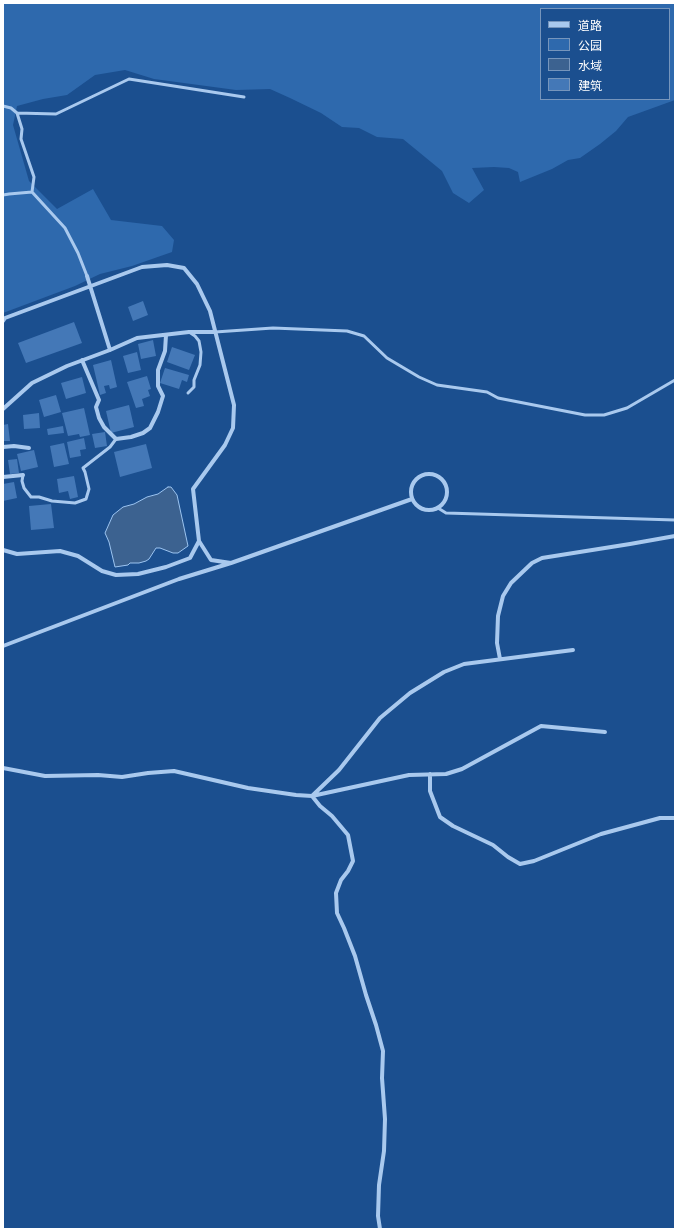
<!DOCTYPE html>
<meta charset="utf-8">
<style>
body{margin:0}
#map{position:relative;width:678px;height:1232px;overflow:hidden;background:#1b4f8f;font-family:Roboto,"Noto Sans SC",sans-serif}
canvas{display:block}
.frame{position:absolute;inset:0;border:4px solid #fff;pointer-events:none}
.legend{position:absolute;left:540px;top:8px;width:130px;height:92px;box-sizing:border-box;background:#1b4f8f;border:1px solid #7695bc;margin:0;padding:5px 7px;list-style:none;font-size:12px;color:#fff}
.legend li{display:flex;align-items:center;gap:8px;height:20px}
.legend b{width:20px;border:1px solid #7695bc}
</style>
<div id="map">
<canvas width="678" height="1232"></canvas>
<div class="frame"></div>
<ul class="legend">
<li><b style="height:5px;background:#a9c9ee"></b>道路</li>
<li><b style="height:11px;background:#2e69ad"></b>公园</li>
<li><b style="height:11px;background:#3c6290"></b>水域</li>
<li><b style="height:11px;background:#4478b7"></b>建筑</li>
</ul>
</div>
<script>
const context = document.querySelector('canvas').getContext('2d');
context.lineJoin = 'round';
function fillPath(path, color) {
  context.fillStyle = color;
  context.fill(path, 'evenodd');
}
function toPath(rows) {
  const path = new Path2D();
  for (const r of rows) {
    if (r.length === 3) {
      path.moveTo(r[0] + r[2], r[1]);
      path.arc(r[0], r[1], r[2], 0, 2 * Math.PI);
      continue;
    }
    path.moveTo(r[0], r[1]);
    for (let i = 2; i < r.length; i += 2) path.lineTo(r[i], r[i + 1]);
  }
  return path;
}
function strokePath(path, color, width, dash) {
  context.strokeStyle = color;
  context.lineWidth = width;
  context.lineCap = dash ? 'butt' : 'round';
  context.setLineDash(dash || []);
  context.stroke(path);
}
const green = toPath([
 [3,3,675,3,675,100,628,117,616,131,600,144,580,158,568,160,552,169,520,182,518,172,509,168,494,167,472,168,484,190,469,203,453,193,442,171,403,139,377,137,359,128,342,127,321,113,290,98,270,89,236,90,154,79,125,70,95,75,67,95,43,99,17,106,13,125,29,181,57,209,93,189,111,220,162,226,174,240,172,252,132,266,100,274,75,286,3,313],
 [541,9,669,9,669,99,541,99]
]);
const water = toPath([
 [168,487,171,487,177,495,188,546,178,553,173,553,160,548,156,548,149,559,146,561,139,563,130,563,128,565,115,567,109,542,105,533,113,515,123,507,134,504,147,497,158,494,168,487]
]);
const building = toPath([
 [143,301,148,315,133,321,128,307],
 [74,322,82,343,26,363,18,343],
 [153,340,156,356,141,359,138,344],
 [172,347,195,355,189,370,167,362],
 [137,352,141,370,128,373,123,356],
 [111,360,117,387,110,389,109,385,104,386,106,393,100,395,93,365],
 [165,368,189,375,187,382,182,380,179,389,160,383],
 [147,376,151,389,148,390,150,396,142,399,144,406,136,408,127,382],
 [82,377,86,393,66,399,61,383],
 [56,395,61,412,44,417,39,400],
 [129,405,134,427,111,433,106,411],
 [84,408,90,435,80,437,79,434,68,436,62,413],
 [39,413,40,428,24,429,23,415],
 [8,424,10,441,3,441,3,425],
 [63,426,64,433,48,435,47,429],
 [105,432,107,446,95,448,92,434],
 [84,438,86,449,80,450,81,456,70,458,67,442],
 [64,443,69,464,54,467,50,446],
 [146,444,152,468,120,477,114,452],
 [34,450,38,467,21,471,17,454],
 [17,459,19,473,10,474,8,460],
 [74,476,78,497,70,499,68,491,59,493,57,479],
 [14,482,17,498,3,501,3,484],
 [51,504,54,528,31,530,29,506]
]);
const lane = toPath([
 [3,106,11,108,17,113],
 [32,192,34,177,21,139,22,129,17,113,56,114,129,79,244,97],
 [3,195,9,194,32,192,65,228,78,253,87,276],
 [215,332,273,328,347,331,364,336,387,358,419,377,437,385,487,392,498,398,585,415,604,415,627,408,675,380],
 [188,393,194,387,194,380,200,365,201,352,199,341,195,336,189,332],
 [23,475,22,481,24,488,31,497,39,497,52,501,75,503,86,499,89,489,85,472,83,468,110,447,116,439],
 [438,508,446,513,675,520]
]);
const street = toPath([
 [87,276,110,350],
 [3,321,5,318,142,267,167,265,184,268,197,284,210,311,234,405,233,428,225,445,193,489,199,541,211,560,231,563],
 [82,360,99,400,96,407,99,418,104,427,116,439,131,437,143,433,150,428,158,412,163,396,158,386,158,370,165,351,166,335],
 [3,409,32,383,67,366,110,350,137,338,189,332,215,332],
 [3,447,14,446,29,448],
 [429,492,18],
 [3,477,23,475],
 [3,550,17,554,60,551,78,556,102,571,116,575,138,574,166,567,190,558,199,541],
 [3,646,179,579,231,563,412,499],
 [500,659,497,643,498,616,503,596,511,583,532,563,542,558,630,544,675,536],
 [3,768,45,776,98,775,122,777,148,773,174,771,248,788,296,795,312,796,409,775,446,774,462,769,541,726,605,732],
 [430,774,430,791,440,817,453,826,493,845,508,857,520,864,534,861,601,834,660,818,675,818],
 [380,1229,378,1216,379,1185,384,1151,385,1119,382,1078,383,1051,376,1025,366,995,355,956,344,928,337,913,336,893,341,880,348,871,353,861,348,835,332,816,320,806,312,796,339,770,380,718,410,693,444,672,464,664,573,650]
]);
fillPath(green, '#2e69ad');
fillPath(water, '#3c6290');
strokePath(water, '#9cc4f0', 1);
fillPath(building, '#4478b7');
strokePath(lane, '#a9c9ee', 3);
strokePath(street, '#a9c9ee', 4);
</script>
